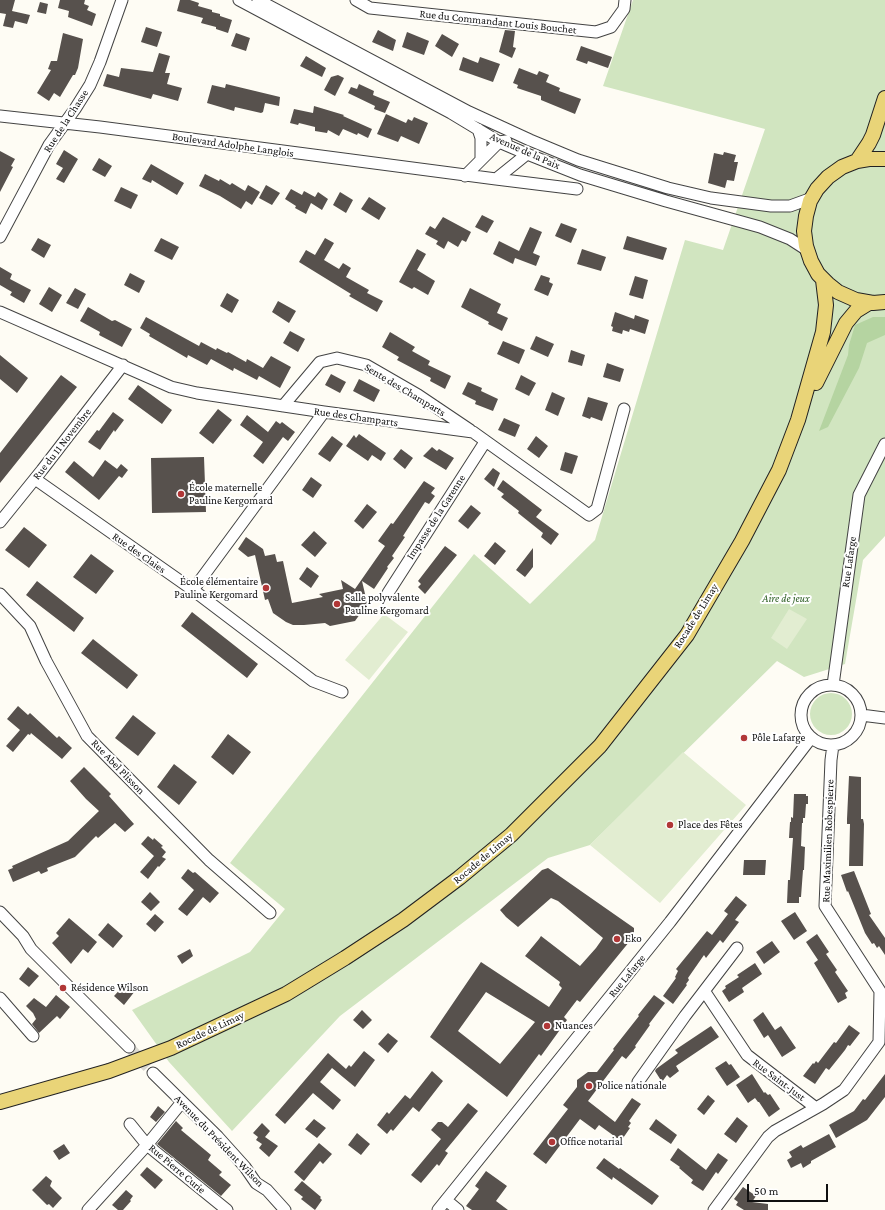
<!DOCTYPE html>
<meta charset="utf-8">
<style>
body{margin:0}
#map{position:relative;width:885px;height:1210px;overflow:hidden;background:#fefcf4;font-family:"Crimson Pro",serif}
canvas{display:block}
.scale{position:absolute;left:747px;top:1184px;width:81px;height:18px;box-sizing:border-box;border:2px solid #101010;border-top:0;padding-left:5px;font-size:12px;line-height:14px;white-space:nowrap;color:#101010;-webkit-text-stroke:3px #fff;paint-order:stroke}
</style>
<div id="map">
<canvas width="885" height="1210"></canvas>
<div class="scale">50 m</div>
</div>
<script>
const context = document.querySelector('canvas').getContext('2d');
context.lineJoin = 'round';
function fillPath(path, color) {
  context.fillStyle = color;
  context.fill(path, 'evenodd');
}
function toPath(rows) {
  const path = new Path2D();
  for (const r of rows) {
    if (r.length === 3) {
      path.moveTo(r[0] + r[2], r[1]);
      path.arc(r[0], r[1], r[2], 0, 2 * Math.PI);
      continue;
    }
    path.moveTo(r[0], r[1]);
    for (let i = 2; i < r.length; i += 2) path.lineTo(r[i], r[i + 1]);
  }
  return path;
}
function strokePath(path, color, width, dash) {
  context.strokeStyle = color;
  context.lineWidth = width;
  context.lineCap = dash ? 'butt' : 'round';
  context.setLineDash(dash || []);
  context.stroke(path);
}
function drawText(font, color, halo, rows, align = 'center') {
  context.font = font + ' "Crimson Pro",serif';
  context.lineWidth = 4;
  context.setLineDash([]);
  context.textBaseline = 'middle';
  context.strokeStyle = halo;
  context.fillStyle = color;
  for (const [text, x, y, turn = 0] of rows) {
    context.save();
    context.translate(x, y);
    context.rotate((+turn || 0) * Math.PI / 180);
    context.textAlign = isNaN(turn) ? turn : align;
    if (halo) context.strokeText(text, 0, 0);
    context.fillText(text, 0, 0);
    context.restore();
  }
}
const green = toPath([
 [633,0,885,0,885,536,863,560,845,664,804,677,777,661,590,845,548,858,340,1016,232,1131,169,1062,132,1010,250,952,285,909,230,863,474,554,530,604,595,540,685,240,723,250,765,129,603,86],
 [831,714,21]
]);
const forest = toPath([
 [873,317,885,317,885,335,867,343,859,368,828,427,819,431,848,355,849,345,855,325]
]);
const pitch = toPath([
 [789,609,807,619,787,649,771,638],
 [384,614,408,632,369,680,345,660],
 [683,752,746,805,660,903,590,845]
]);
const building = toPath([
 [0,0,15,0,12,11,30,15,27,24,15,21,13,28,3,26,6,14,0,13],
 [60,0,85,0,84,4,89,6,87,10,96,14,92,26,68,17,69,11,58,8],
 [180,0,190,0,199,3,198,6,212,10,212,12,220,14,220,16,232,20,228,33,216,29,216,27,201,23,203,18,177,11],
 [40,2,48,4,46,14,37,12],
 [146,27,162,32,157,47,141,42],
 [378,30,396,40,393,51,372,42],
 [505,30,515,31,513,47,516,48,512,58,499,52],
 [407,32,429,41,424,55,402,47],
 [63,33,83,39,78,68,75,75,73,75,60,97,54,93,49,101,37,93,51,70,48,69,51,61,57,61],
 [236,33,250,38,246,51,231,46],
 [442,34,459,44,452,57,435,46],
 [581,46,612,57,608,68,588,61,587,64,576,60],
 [159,53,170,56,165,73,170,73,167,84,182,88,178,101,153,94,151,99,103,86,107,74,119,77,121,68,153,72],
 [306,56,326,68,322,77,300,66],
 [463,57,478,63,480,57,500,64,493,82,459,70],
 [519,68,537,75,539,71,549,75,546,82,560,88,559,91,581,99,575,114,541,100,541,96,517,88,518,85,513,83],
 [338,75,344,78,335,96,324,90,331,77],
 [226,84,280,97,279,106,265,103,263,112,261,113,235,107,234,111,207,103,212,85,225,88],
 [359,84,374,91,373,95,390,102,385,113,374,109,375,106,348,93,351,87,357,89],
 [314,106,344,115,343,116,372,129,368,138,358,133,357,135,343,129,339,136,328,130,327,133,315,131,315,127,299,123,298,125,290,123,294,109,313,113],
 [386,114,406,123,408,119,412,121,414,117,428,123,419,144,401,136,398,142,377,134],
 [64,150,78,159,64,183,56,179,63,168,56,164],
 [0,151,15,159,11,166,13,167,0,192],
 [724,152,736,155,734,162,738,162,734,181,727,180,725,188,708,183,714,153,723,155],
 [99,158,112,166,105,177,92,170],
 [151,164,184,183,177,195,152,180,151,183,142,179],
 [205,174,219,181,220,179,230,185,232,183,245,191,248,185,260,192,252,205,246,201,241,209,220,196,199,186],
 [266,185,280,193,272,205,259,198],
 [121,187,138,195,131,209,114,201],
 [291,189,302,195,304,191,315,197,318,192,328,199,322,210,311,203,306,214,295,208,296,206,285,199],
 [340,192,353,200,346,213,333,205],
 [369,197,386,208,379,220,361,209],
 [482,215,494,221,487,233,475,227],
 [443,217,471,232,466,242,462,240,458,247,448,241,444,249,436,244,438,241,425,234,430,226,435,229],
 [561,223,577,229,571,243,555,236],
 [530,227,542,232,533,253,540,256,536,266,515,258,513,264,493,254,499,241,519,251],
 [627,236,667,248,663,260,623,249],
 [38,238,51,245,44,258,31,250],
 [161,238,179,247,172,260,154,251],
 [325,238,334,243,324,260,339,269,343,263,351,268,346,277,369,290,367,293,383,301,377,312,349,296,351,294,299,262,306,250,315,255],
 [417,249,426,254,417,270,435,281,428,295,414,287,412,289,399,282],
 [582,249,606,257,601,271,577,264],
 [0,267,12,274,10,279,31,290,24,303,10,295,12,292,0,285],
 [130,273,145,281,139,293,124,285],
 [541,275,550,278,549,282,553,284,548,296,534,290],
 [635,276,648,280,643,299,629,295],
 [49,287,62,295,52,312,39,304],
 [75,288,86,294,78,309,66,303],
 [470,288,501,304,497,313,508,318,502,331,488,324,489,322,461,307],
 [227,293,239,300,232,313,220,306],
 [278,301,296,311,289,323,272,312],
 [88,307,112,321,115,320,132,329,122,347,99,335,100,332,80,321],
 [615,312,634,319,635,315,649,320,645,334,630,329,629,332,623,330,622,334,612,331,613,327,611,326],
 [146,317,199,346,201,342,216,350,217,348,227,353,228,352,246,362,247,359,263,368,271,356,291,367,280,388,259,376,257,380,234,368,233,371,211,359,207,365,188,355,187,358,149,336,150,334,140,328],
 [290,331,305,339,298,352,283,343],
 [390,332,415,347,412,351,430,361,428,365,451,376,445,389,430,381,431,378,397,360,399,357,382,347],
 [536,336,554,344,548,357,530,349],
 [503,341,525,350,519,364,497,354],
 [571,350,585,355,582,366,568,362],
 [0,355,28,378,17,393,0,379],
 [607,363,624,369,620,382,603,377],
 [331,374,346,382,340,393,325,385],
 [61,375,77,387,0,483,0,453],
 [521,375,536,383,529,396,515,389],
 [359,379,380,390,374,402,353,391],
 [468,382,482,388,481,391,498,399,493,411,475,404,476,401,462,394],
 [138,385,172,410,162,424,128,399],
 [552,392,565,398,558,416,545,410],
 [588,397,608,403,602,421,591,417,590,419,582,416],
 [218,409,232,420,213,444,199,433],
 [113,412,124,420,115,432,114,430,100,450,88,442,97,430,99,431],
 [247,415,268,432,276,421,280,424,282,422,295,432,288,441,283,437,263,464,253,456,263,442,240,425],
 [504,418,520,425,515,437,498,430],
 [359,434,386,453,381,461,372,455,368,461,346,446,354,435,356,438],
 [332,436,343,444,330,462,318,454],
 [536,436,548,446,539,458,527,449],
 [432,447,437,451,439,449,454,458,446,470,423,456],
 [401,449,413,458,405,469,393,459],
 [565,452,578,456,572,474,560,470],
 [204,457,206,512,152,513,151,458],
 [105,460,117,469,121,464,128,470,122,478,119,476,99,500,65,472,74,461,93,477],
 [493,468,500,473,494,487,484,479],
 [311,477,322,485,313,498,302,490],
 [503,480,542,510,536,517,559,534,551,545,541,537,543,533,518,513,519,511,501,497,504,494,497,489],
 [424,481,435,488,431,493,435,496,429,504,425,502,403,536,405,537,392,556,394,558,387,567,388,568,374,589,362,581,369,611,360,614,355,621,330,626,325,623,304,625,293,625,286,622,273,613,268,599,265,600,255,555,248,557,238,549,246,537,263,549,265,556,275,554,277,562,283,561,292,603,323,597,319,594,343,589,341,580,355,589,385,546,378,541,391,523,393,524],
 [367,504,377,512,363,529,354,521],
 [471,505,481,513,468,529,458,521],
 [24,527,47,545,29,568,5,550],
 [314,531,327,543,315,557,301,545],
 [495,542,506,551,495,565,484,556],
 [445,546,457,555,425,594,418,587,421,584,418,581],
 [533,548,533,567,525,577,516,570],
 [91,554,114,571,96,594,73,577],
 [307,567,319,576,311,588,299,579],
 [37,581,84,618,74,632,26,595],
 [192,612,258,664,247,678,181,626],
 [93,639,138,675,127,689,81,653],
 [18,706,28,715,30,713,57,738,59,736,72,748,62,759,31,733,30,735,28,734,13,752,6,746,20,730,7,719],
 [133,715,156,733,138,756,115,738],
 [228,734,251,752,233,775,211,757],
 [174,764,197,782,179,805,157,787],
 [84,767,111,794,109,796,134,824,125,832,115,823,98,838,96,836,75,857,47,868,48,871,41,874,39,871,13,882,8,870,13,868,12,866,68,841,99,811,86,799,70,781],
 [849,776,861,777,861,819,863,819,864,824,863,866,849,866,850,824,847,824,847,819],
 [794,794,806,794,806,796,808,796,808,804,806,804,805,818,803,818,803,823,802,823,801,846,805,847,804,870,803,870,801,897,799,897,799,903,787,903,788,880,790,880,793,838,789,838,790,822,791,822,791,817,793,818],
 [148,836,153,840,154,838,163,846,161,847,166,852,162,857,166,859,159,867,158,866,148,879,140,872,154,856,141,844],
 [744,860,766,860,765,875,743,875],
 [548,868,634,928,634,936,580,1002,577,1000,564,1017,567,1020,541,1056,539,1054,507,1097,430,1037,481,962,549,1007,562,988,559,985,560,982,525,956,539,939,541,936,580,966,596,948,603,938,558,901,551,898,518,927,506,917,500,910,542,870],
 [486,992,535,1022,500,1064,458,1031],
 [188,869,193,873,195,872,219,893,210,903,203,897,187,916,178,909,194,890,181,878],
 [854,871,871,914,869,915,885,938,885,955,879,946,877,948,874,943,872,944,865,933,848,891,847,892,841,875],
 [150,892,160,902,151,911,141,902],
 [736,896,747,905,735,920,739,922,723,943,720,940,706,958,704,955,688,978,689,980,686,984,687,985,673,1004,663,996,676,978,675,977,678,971,676,969,707,931,712,935,728,914,724,911],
 [795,912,807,931,794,940,781,921],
 [155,914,164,922,155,932,146,924],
 [69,918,97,942,88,953,83,949,71,964,52,943,59,936,56,933],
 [108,923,123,936,113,948,98,935],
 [817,934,829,952,826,954,837,970,835,972,848,991,845,993,847,998,838,1003,814,963,818,960,806,942],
 [772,941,780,952,764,964,756,952],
 [190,949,193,956,182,964,177,956],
 [755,963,762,974,742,988,744,992,729,1002,722,991,726,988,725,986,739,977,737,975],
 [28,967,39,976,29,987,19,979],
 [126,983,135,991,124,1005,114,996],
 [56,995,70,1007,60,1019,57,1016,39,1033,32,1024,36,1019,33,1013,26,1006,34,998,46,1007],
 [654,995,665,1003,649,1024,650,1025,635,1046,636,1047,626,1059,622,1056,588,1101,615,1122,632,1098,641,1104,629,1121,631,1123,628,1127,630,1128,621,1141,599,1125,595,1130,580,1119,546,1164,533,1154,568,1109,563,1105,577,1087,577,1080,588,1072,597,1072,614,1050,613,1049,639,1016,638,1015],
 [362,1010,372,1020,363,1029,353,1020],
 [763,1012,775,1030,781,1026,796,1048,782,1057,768,1035,764,1038,753,1020],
 [849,1025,860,1033,850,1046,848,1045,845,1050,829,1070,826,1068,815,1084,803,1076,813,1063,814,1064,816,1061,818,1063,834,1042,836,1043],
 [711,1026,719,1037,676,1066,679,1071,670,1078,667,1075,662,1082,655,1071,656,1069,678,1053,675,1050],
 [388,1033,398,1041,388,1053,378,1044],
 [364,1051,375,1060,355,1087,332,1068,320,1082,341,1100,333,1110,313,1093,285,1124,275,1115,328,1053,346,1069,349,1065,351,1067],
 [726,1061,729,1065,731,1064,740,1077,727,1086,715,1068],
 [432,1071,443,1081,419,1112,413,1107,393,1131,391,1129,387,1134,377,1125,387,1112,389,1114,405,1095,410,1099],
 [752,1074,764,1093,765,1092,768,1095,770,1094,780,1109,769,1117,759,1102,758,1102,755,1098,748,1103,736,1085],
 [885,1074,885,1097,867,1120,836,1138,829,1125,854,1111,863,1099,865,1100],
 [708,1095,715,1101,704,1115,697,1109],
 [468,1103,478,1111,445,1151,448,1153,439,1166,437,1164,421,1183,411,1175,441,1139,431,1130,438,1122,442,1122,448,1127],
 [158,1106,165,1112,156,1122,150,1117],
 [737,1117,748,1126,736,1143,724,1134],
 [314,1119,326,1128,317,1138,305,1129],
 [656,1119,677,1135,671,1144,649,1129],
 [176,1121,183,1128,181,1130,211,1155,208,1160,222,1172,219,1175,231,1185,221,1196,157,1144],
 [262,1123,270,1131,265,1137,278,1146,269,1157,259,1148,262,1144,256,1140,258,1137,253,1133],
 [357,1133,370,1144,361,1155,348,1145],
 [829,1134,836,1147,811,1161,811,1163,803,1168,801,1163,791,1168,787,1160,792,1157,789,1152,801,1145,803,1148],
 [319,1143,332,1154,323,1164,320,1161,304,1181,294,1172],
 [64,1144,70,1153,59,1160,53,1151],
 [678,1148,706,1170,718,1153,728,1160,718,1174,716,1172,703,1191,691,1183,693,1180,679,1168,680,1167,670,1160],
 [604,1158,619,1169,620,1168,659,1196,652,1205,613,1177,612,1180,596,1168],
 [147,1167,163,1180,155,1189,140,1175],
 [486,1171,507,1186,496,1201,508,1210,472,1210,466,1206,479,1189,475,1186],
 [46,1176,52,1181,50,1186,62,1198,53,1208,49,1204,47,1205,32,1190],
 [302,1181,321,1197,320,1198,322,1200,315,1210,301,1199,303,1197,294,1190],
 [743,1187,756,1196,752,1202,768,1204,768,1210,744,1210,736,1205,738,1202,734,1199],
 [126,1190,133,1196,130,1200,131,1201,123,1210,118,1210,112,1205]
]);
const minorTunnel = toPath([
 [129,1047,153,1073]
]);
const minor = toPath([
 [239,0,451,113,499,142,527,154,580,175,666,201,760,227,790,239,807,250],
 [258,0,469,112,530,140,578,160,668,188,711,198,771,206,790,206,812,198],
 [356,0,370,8,596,32,611,27,624,9,625,0],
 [0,116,100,127,496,179,527,154],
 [478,129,481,138,481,159],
 [465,176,499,142,506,141],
 [496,179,577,189],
 [0,237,49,145,75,109,90,85,100,62,122,0],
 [0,312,171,387,197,393,324,412,473,432,589,515,597,509,624,409],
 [283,406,320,362,337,358,366,365,418,395,470,430],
 [35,479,193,590,313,681,342,692],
 [0,522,42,470,123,365],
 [193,590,324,412],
 [388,593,485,442],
 [0,594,30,626,46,661,87,736,209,860,270,913],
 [833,685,859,495,885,444],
 [831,715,30],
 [861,715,885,718],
 [0,912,23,936,31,949,129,1047],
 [705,992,747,1055,816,1108],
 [0,998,33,1036],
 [153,1073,218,1137,245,1167,256,1183,267,1190,285,1210],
 [638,1082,685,1016,737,948],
 [130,1124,147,1145,227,1210],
 [446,1200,458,1210],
 [88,1210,147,1145,182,1102],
 [438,1210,670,922,811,738],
 [714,1210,768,1137,775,1131,823,1104,844,1090,879,1042,880,991,825,906,831,760,833,745]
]);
const major = toPath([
 [885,159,869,159,857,161,842,167,828,177,817,189,810,201,806,216,804,231,806,246,811,261,818,274,828,284,838,292,856,300,873,303,885,302],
 [857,161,869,143,873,135,885,98],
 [816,383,846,323,856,311,869,303],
 [0,1102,109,1071,171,1048,286,994,345,958,403,920,459,878,511,835,600,746,687,635,742,541,779,470,798,420,823,332,826,305,823,280]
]);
const markers = [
 [181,494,4,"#b13737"],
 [266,588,4,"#b13737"],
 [337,604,4,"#b13737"],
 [744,738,4,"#b13737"],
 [670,825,4,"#b13737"],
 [617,939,4,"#b13737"],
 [63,988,4,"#b13737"],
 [547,1026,4,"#b13737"],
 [589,1086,4,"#b13737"],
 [552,1142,4,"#b13737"]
];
const streetNames = [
 ["Rue du Commandant Louis Bouchet",498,22,6],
 ["Rue de la Chasse",66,121,-57],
 ["Boulevard Adolphe Langlois",233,145,8],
 ["Avenue de la Paix",525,151,24],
 ["Sente des Champarts",405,390,31],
 ["Rue des Champarts",356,417,8],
 ["Rue du 11 Novembre",62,444,-52],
 ["Impasse de la Garenne",436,517,-57],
 ["Rue des Claies",139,553,35],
 ["Rue Lafarge",849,562,-82],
 ["Rocade de Limay",696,616,-58],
 ["Rue Abel Plisson",118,767,46],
 ["Rue Maximilien Robespierre",828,841,-88],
 ["Rocade de Limay",483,858,-40],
 ["Rue Lafarge",627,976,-51],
 ["Rocade de Limay",210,1030,-25],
 ["Rue Saint-Just",779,1080,37],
 ["Avenue du Président Wilson",219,1141,46],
 ["Rue Pierre Curie",177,1169,40]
];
const poiNames = [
 ["École maternelle",189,488],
 ["Pauline Kergomard",189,501],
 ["École élémentaire",258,582,"right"],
 ["Pauline Kergomard",258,595,"right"],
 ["Salle polyvalente",345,598],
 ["Pauline Kergomard",345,611],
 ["Pôle Lafarge",752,738],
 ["Place des Fêtes",678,825],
 ["Eko",625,939],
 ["Résidence Wilson",71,988],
 ["Nuances",555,1026],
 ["Police nationale",597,1086],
 ["Office notarial",560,1142]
];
const parkNames = [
 ["Aire de jeux",786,599]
];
fillPath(green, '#d1e5c0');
fillPath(forest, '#b5d4a1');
fillPath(pitch, '#e2edd1');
fillPath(building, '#57514d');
strokePath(minorTunnel, '#dad9d2', 11, [11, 5.5]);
strokePath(minor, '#434343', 13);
strokePath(major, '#212121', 16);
strokePath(minor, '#fff', 11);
strokePath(major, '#e9d478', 14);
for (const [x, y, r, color] of markers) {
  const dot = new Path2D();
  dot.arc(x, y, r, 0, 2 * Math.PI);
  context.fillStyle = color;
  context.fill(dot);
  strokePath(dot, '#fff', 1.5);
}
drawText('11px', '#101010', '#fff', streetNames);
drawText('11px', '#101010', '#fff', poiNames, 'left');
drawText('italic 11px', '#306127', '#fff', parkNames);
</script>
